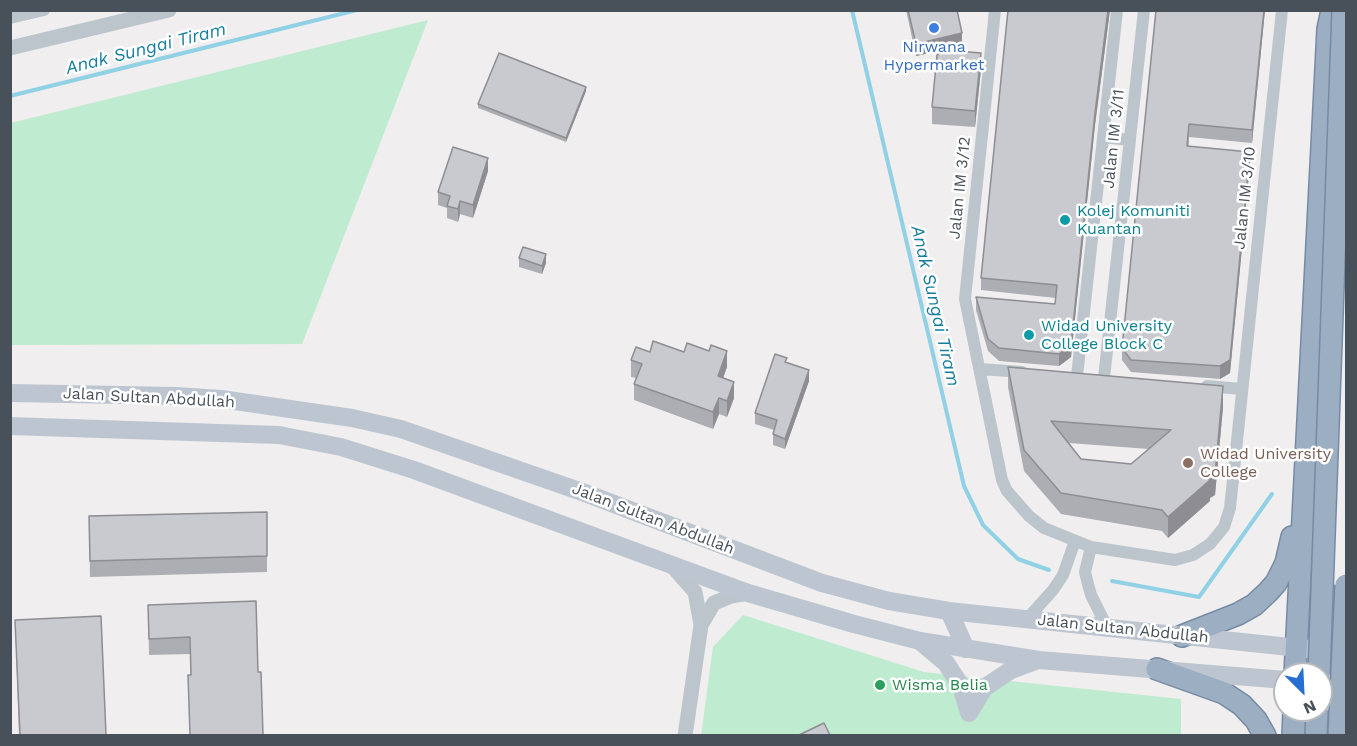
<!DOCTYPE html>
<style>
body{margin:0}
#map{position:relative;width:1357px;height:746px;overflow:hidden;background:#f0eeee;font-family:"Work Sans",sans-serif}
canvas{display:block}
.frame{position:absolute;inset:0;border:12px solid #48515a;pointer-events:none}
.north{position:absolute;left:1273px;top:662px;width:60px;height:60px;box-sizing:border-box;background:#fff;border:2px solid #b6b9bd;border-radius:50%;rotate:156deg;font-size:16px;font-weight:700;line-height:24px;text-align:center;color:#48515a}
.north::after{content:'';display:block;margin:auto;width:21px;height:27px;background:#276ed1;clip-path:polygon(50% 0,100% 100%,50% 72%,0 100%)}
</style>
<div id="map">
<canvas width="1357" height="746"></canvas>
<div class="frame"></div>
<div class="north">N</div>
</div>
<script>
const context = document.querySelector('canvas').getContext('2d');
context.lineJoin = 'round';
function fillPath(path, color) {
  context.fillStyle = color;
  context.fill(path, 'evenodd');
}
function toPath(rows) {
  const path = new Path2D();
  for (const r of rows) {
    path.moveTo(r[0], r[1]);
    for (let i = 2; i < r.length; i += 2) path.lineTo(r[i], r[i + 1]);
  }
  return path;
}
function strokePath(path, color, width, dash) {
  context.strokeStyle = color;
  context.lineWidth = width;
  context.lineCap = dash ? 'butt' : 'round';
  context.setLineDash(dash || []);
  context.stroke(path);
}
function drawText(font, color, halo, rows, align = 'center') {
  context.font = font + ' "Work Sans",sans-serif';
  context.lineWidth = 5;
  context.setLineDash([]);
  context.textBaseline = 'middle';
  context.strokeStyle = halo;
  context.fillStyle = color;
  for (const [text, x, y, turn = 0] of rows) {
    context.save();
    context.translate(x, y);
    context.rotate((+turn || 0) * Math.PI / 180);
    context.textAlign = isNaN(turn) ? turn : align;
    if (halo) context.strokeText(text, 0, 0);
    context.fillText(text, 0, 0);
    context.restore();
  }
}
const green = toPath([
 [428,20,302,344,11,345,11,123],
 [743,615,924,672,1181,699,1181,735,701,736,713,647]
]);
const stream = toPath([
 [852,10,964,486,983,525,1018,559,1049,570],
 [10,96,357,10],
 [1112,581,1199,597,1272,494]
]);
const minor = toPath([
 [995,10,965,299,1002,480,1007,491,1029,516,1044,528,1091,547,1175,560,1193,555,1210,544,1224,527,1230,508,1282,10],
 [10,18,44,10],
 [1103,137,1130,140],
 [980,369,1022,372],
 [1077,376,1117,10],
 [1104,378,1144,10],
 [1207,386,1241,389],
 [1091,547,1085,572,1088,584,1091,595,1108,629],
 [1027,619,1053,590,1063,575,1075,541]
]);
const tertiary = toPath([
 [10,48,169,10],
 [672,566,695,592,701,625,685,736],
 [701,625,714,603,731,596,748,593]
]);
const secondary = toPath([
 [10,393,176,396,221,399,352,418,401,429,585,493,822,583,889,601,949,611,1346,653],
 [10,426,279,435,341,447,414,470,748,593,854,624,920,641,1039,660,1285,680],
 [949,611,966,649],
 [921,642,946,663,961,686,969,713],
 [1321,684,1346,686],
 [969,713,984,688,1011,670,1038,660]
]);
const trunk = toPath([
 [1182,636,1238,614,1254,605,1268,592,1276,583,1286,563,1292,537],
 [1157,669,1224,693,1242,705,1256,720,1265,736],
 [1295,674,1328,29,1332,10],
 [1293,736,1294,710],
 [1295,736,1299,731,1308,725,1319,723,1332,725]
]);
const trunkBridge = toPath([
 [1319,674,1343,10],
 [1316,736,1317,710],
 [1339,736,1346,585]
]);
const wall = toPath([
 [906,10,957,10,962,46,916,56],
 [1008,10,1110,10,1095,125,1071,357,1059,366,999,361,988,351,976,310,976,297,1055,304,1056,298,981,290,981,278],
 [1156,10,1265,10,1252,143,1189,137,1189,146,1250,164,1230,373,1220,379,1131,372,1122,360,1122,348],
 [981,69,975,127,932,124,932,107],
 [586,91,566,142,478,108,478,104],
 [488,171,473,218,460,214,458,222,447,218,447,208,438,205,438,192],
 [519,258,546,263,542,274,519,267],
 [650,352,727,367,723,378,734,398,727,417,719,414,713,429,634,400,634,384,636,378,631,377,631,360],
 [787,363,809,381,785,449,773,445,773,434,774,430,755,424,755,413],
 [1008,367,1223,407,1215,495,1210,498,1210,501,1168,538,1162,531,1061,514,1024,471,1008,387],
 [1069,443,1149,449,1131,464,1081,459],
 [267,512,267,572,90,577,89,516],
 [148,605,258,672,191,675,190,654,149,655],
 [15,620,106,735,19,735]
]);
const shadedWall = toPath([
 [1108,10,1110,10,1095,125,1071,357,1059,366,1059,354,1095,113],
 [1264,10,1265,10,1252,143,1252,130],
 [962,33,962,46,916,56,916,44],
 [981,53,981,69,975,127,975,111],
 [586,87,586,91,566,142,566,138],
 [1250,152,1250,164,1230,373,1220,379,1220,366],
 [488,158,488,171,473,218,473,205],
 [460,201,460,214,458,222,458,209],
 [546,254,546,263,542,274,542,266],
 [727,351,727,367,718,392,718,376],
 [809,370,809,381,785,449,785,439],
 [734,382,734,398,727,417,727,401],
 [1223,386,1223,407,1215,495,1210,498,1210,501,1168,538,1168,517],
 [719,398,719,414,713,429,713,412]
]);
const building = toPath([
 [908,10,957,10,962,33,916,44,908,10],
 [1008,10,1108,10,1095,113,1071,345,1059,354,999,348,988,339,976,297,1055,304,1057,285,981,278,1008,10],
 [1156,10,1264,10,1252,130,1189,124,1187,146,1250,152,1230,360,1220,366,1131,360,1122,348,1156,10],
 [945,50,981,53,975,111,932,107,937,55,945,50],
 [499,53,586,87,566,138,478,104,499,53],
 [453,147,488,158,473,205,460,201,458,209,447,206,450,196,438,192,453,147],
 [523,247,546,254,542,266,519,258,523,247],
 [653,341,684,352,687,343,709,351,711,345,727,351,718,376,734,382,727,401,719,398,713,412,634,384,642,364,631,360,636,347,650,352,653,341],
 [775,354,787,358,785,362,809,370,785,439,773,434,777,420,755,413,775,354],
 [1008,367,1223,386,1215,474,1209,479,1210,480,1168,517,1162,510,1061,493,1024,450,1008,367],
 [1051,421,1171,430,1131,464,1081,459,1051,421],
 [267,512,267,556,90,561,89,516,267,512],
 [256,601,258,672,261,672,263,735,190,735,188,675,191,675,190,637,149,639,148,605,256,601],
 [101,616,106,735,20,735,15,620,101,616],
 [824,723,830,735,799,735,824,723]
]);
const markers = [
 [934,28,6,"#3f7fe0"],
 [1065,220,6,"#0f9aa8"],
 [1029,335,6,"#0f9aa8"],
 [1188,463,6,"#8d6e63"],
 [880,685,6,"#2e9e5b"]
];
const shopNames = [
 ["Nirwana",934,47],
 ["Hypermarket",934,65]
];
const streetNames = [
 ["Jalan IM 3/11",1114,139,-84],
 ["Jalan IM 3/12",960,188,-84],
 ["Jalan IM 3/10",1245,198,-84],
 ["Jalan Sultan Abdullah",149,398,3],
 ["Jalan Sultan Abdullah",653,519,21],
 ["Jalan Sultan Abdullah",1123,629,6]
];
const cultureNames = [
 ["Kolej Komuniti",1077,211],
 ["Kuantan",1077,229],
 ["Widad University",1041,326],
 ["College Block C",1041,344]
];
const educationNames = [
 ["Widad University",1200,454],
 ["College",1200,472]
];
const leisureNames = [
 ["Wisma Belia",892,685]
];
const waterNames = [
 ["Anak Sungai Tiram",146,49,-14],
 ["Anak Sungai Tiram",935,306,77]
];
fillPath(green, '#bfebd1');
strokePath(stream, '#90d1e5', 4);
strokePath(trunk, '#758ba5', 24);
strokePath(minor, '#bdc5cc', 12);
strokePath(tertiary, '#bdc5cc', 15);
strokePath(secondary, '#bdc6d0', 18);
strokePath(trunk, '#9caec2', 21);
strokePath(trunkBridge, '#758ba5', 24, []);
strokePath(trunkBridge, '#9caec2', 21);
fillPath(wall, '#adaeb3');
fillPath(shadedWall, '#8d8d92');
fillPath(building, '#c9cad0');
strokePath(building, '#8d8d92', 1.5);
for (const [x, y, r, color] of markers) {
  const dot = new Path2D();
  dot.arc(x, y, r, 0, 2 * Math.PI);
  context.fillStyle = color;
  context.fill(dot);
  strokePath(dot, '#fff', 2);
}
drawText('16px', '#366cbe', '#fff', shopNames);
drawText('16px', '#48515a', '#fff', streetNames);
drawText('16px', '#0d838f', '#fff', cultureNames, 'left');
drawText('16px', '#785e54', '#fff', educationNames, 'left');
drawText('16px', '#27864d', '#fff', leisureNames, 'left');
drawText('italic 18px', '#177e9d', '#fff', waterNames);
</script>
